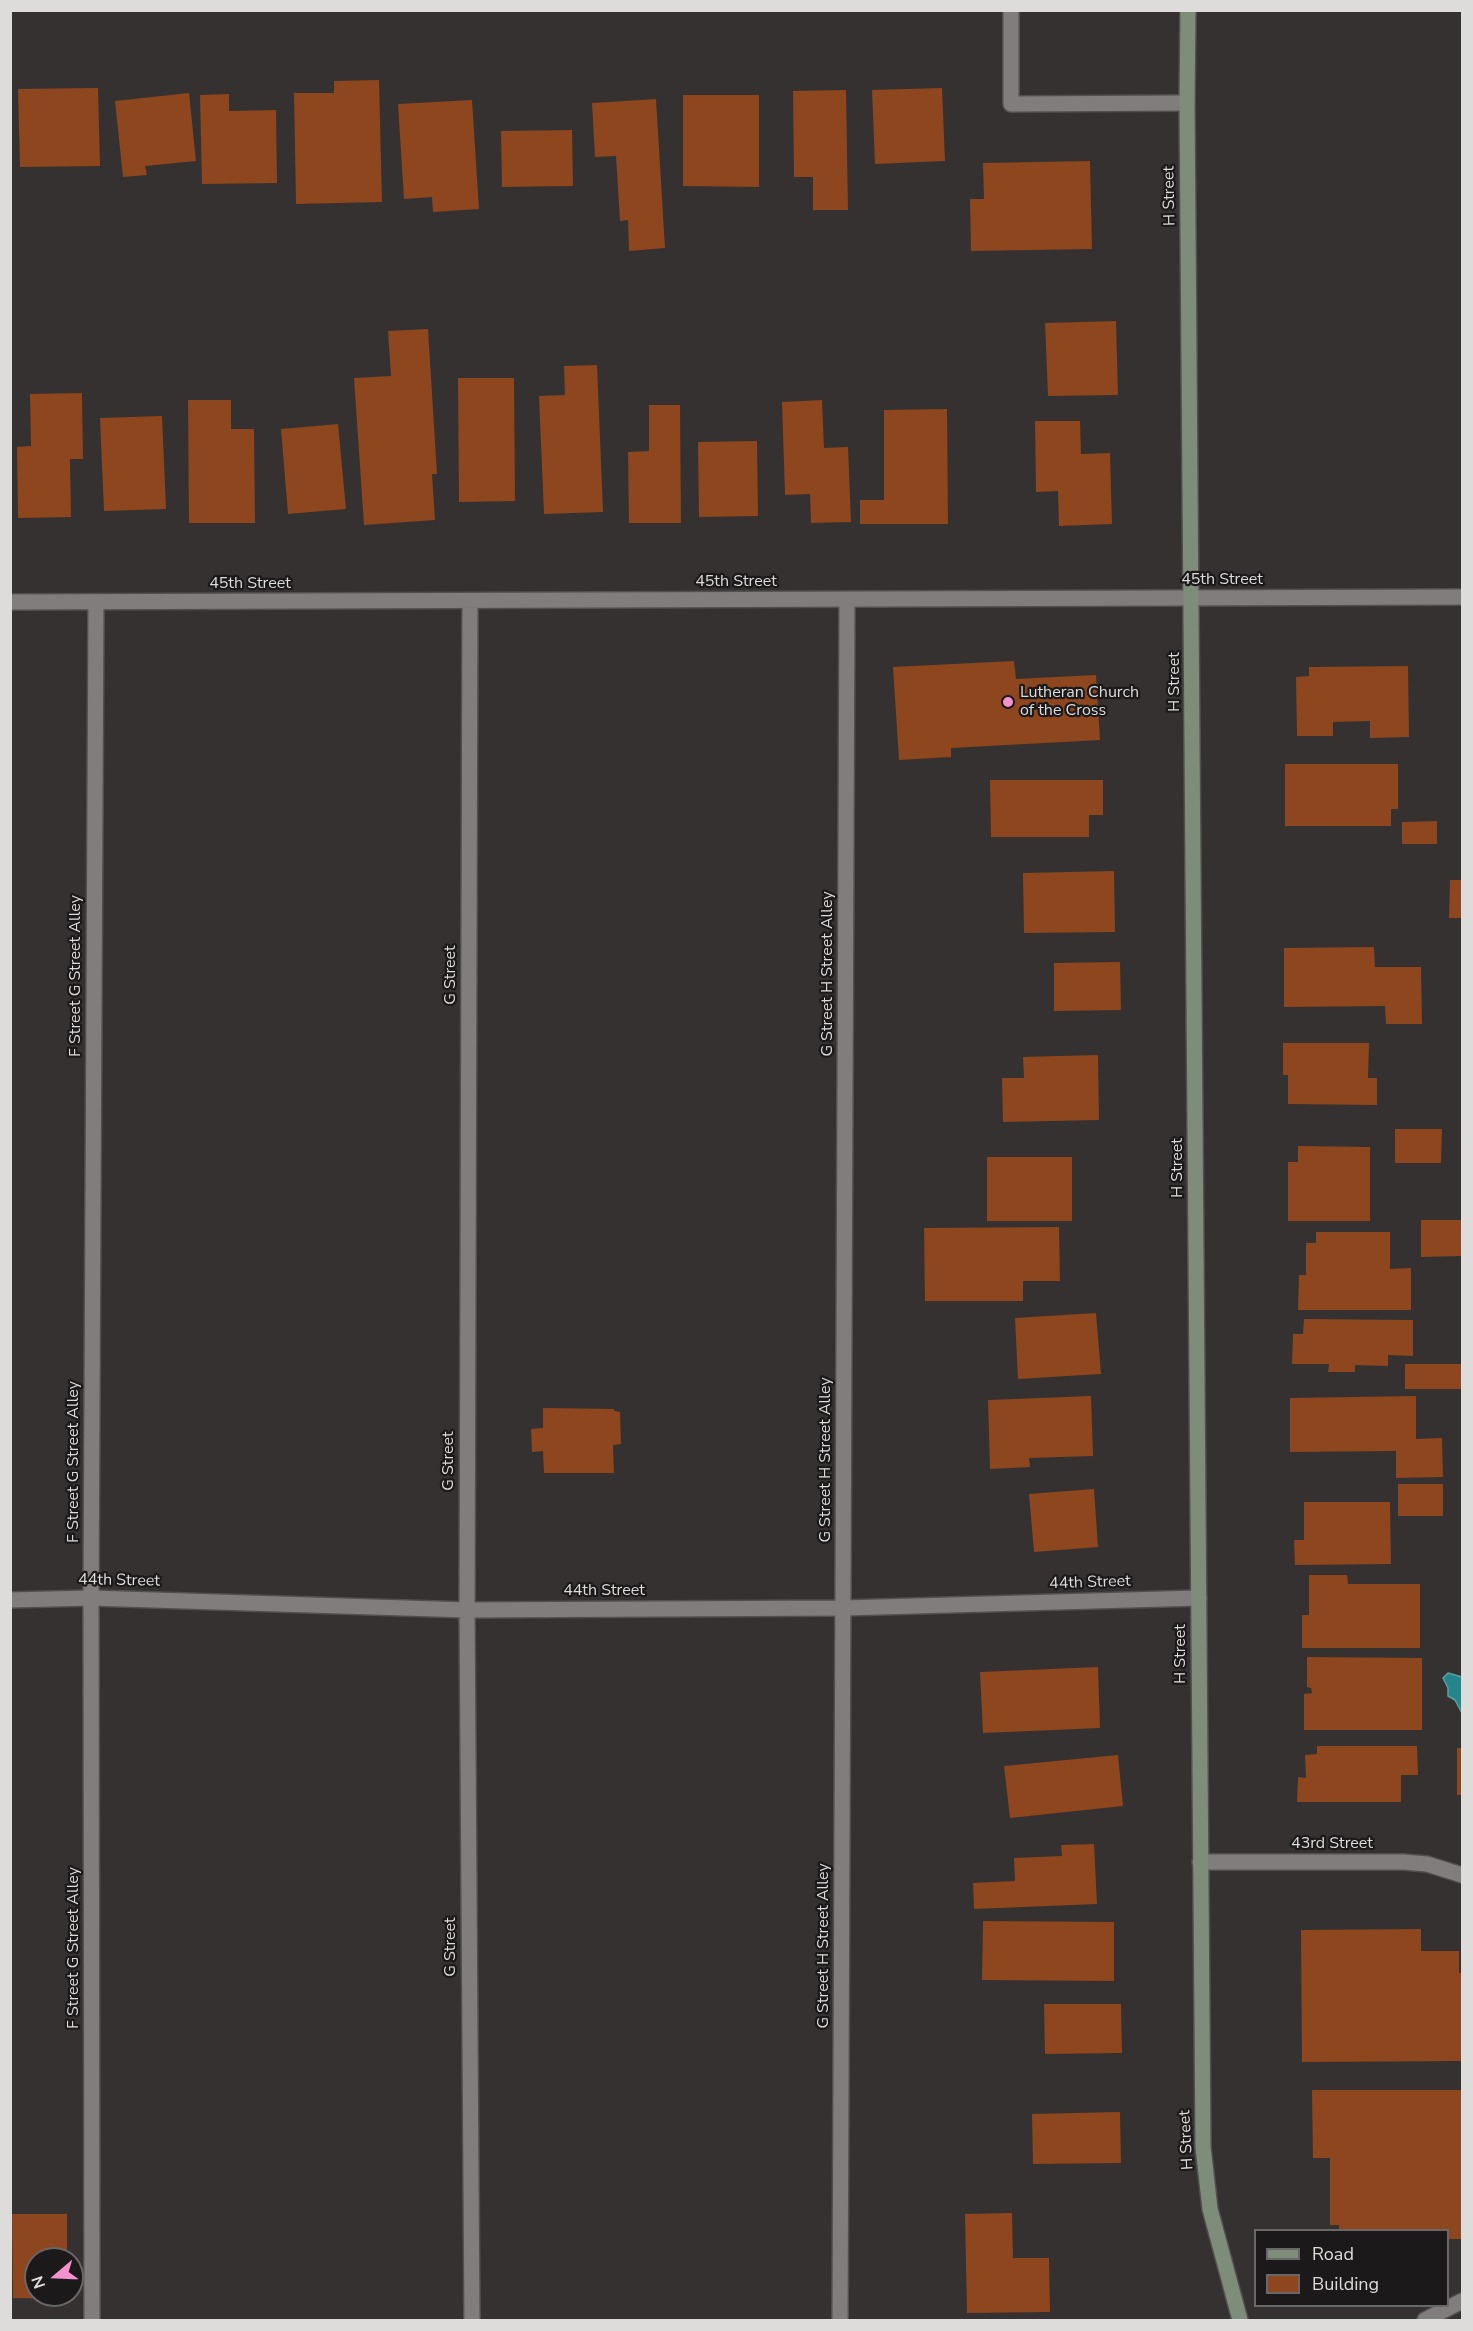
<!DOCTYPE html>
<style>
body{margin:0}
#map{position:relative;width:1473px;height:2331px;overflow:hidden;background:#343130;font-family:"Nunito Sans",sans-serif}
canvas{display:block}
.frame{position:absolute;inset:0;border:12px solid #dedcdb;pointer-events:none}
.legend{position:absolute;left:1254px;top:2229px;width:195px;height:78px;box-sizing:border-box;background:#1b1919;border:2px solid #696767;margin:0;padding:8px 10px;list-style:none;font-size:18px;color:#dedcdb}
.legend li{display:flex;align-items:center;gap:12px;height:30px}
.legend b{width:30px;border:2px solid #696767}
.north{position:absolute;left:24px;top:2247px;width:60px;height:60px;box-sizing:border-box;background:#1b1919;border:2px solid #696767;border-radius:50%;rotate:251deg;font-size:16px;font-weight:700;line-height:24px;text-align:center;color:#dedcdb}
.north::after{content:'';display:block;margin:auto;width:21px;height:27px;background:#f790ce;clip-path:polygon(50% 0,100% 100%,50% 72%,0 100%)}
</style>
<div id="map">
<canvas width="1473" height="2331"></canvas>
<div class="frame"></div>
<ul class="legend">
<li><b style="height:8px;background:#7e8d7a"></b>Road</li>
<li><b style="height:16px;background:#8d461e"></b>Building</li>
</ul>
<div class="north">N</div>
</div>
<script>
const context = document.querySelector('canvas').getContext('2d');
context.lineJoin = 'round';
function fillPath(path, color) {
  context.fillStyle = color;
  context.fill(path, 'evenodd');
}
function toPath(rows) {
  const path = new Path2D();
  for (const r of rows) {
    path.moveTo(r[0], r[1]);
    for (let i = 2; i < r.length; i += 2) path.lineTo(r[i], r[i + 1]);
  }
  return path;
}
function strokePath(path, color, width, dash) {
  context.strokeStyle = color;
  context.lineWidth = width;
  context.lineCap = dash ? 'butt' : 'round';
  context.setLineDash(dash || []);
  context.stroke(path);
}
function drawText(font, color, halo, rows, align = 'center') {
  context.font = font + ' "Nunito Sans",sans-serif';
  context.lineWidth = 4.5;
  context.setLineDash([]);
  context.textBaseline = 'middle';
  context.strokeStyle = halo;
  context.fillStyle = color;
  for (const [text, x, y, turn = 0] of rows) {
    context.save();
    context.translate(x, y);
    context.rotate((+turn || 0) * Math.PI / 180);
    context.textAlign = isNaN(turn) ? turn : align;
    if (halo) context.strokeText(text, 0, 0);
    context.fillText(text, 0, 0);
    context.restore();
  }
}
const water = toPath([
 [1448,1673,1462,1677,1462,1713,1455,1700,1448,1696,1448,1688,1443,1678,1448,1673]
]);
const building = toPath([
 [379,80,382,202,296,204,294,93,334,93,334,81],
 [98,88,100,166,20,167,18,89],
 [942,88,945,161,875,164,872,90],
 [846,90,848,210,813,210,813,177,794,177,793,91],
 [189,93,196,161,145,166,147,175,123,177,115,101],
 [229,94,229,111,276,110,277,183,202,184,200,95],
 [683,95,759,95,759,187,683,186],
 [656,99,665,248,629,251,628,220,620,221,616,156,595,157,592,103],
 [472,100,479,209,433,212,432,197,404,199,398,104],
 [572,130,573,186,502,187,501,131],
 [1090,161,1092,249,971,251,970,199,984,199,983,163],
 [1116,321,1118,395,1048,396,1045,323],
 [428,329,437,474,432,474,435,520,364,525,354,378,391,376,388,331],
 [597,365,603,512,544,514,539,396,565,395,564,366],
 [458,378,514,378,515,501,459,502],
 [82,393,83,459,70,459,71,517,18,518,17,447,31,446,30,394],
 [188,400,231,400,231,429,254,429,255,523,189,523],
 [822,400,824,448,848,447,851,522,811,523,810,494,785,495,782,402],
 [649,405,680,405,681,523,629,523,628,452,649,451],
 [947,409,948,524,860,524,860,500,884,500,884,410],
 [162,416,166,509,104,511,100,418],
 [1035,421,1080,421,1081,454,1110,453,1112,524,1059,526,1058,491,1036,492],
 [338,424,346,509,288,514,281,429],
 [757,441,758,516,699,517,698,442],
 [1014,661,1016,679,1096,675,1100,740,951,748,951,757,899,760,893,667],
 [1408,666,1409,737,1370,738,1370,721,1333,722,1333,736,1297,736,1296,677,1309,676,1309,667],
 [1285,764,1398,764,1398,809,1391,809,1391,826,1285,826],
 [990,780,1103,780,1103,815,1089,815,1089,837,991,837],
 [1437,821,1437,844,1402,844,1402,822],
 [1114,871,1115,932,1024,933,1023,873],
 [1450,880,1462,880,1462,918,1449,918],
 [1374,947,1375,967,1421,967,1422,1024,1386,1024,1385,1006,1284,1007,1284,948],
 [1120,962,1121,1010,1054,1011,1054,963],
 [1283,1043,1369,1043,1368,1078,1377,1078,1377,1105,1288,1104,1288,1075,1283,1075],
 [1098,1055,1099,1120,1003,1122,1002,1078,1024,1078,1023,1057],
 [1395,1129,1442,1129,1441,1163,1395,1163],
 [1298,1146,1370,1147,1370,1221,1288,1221,1288,1162,1298,1162],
 [987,1157,1072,1157,1072,1221,987,1221],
 [1421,1220,1462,1220,1462,1256,1421,1257],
 [1059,1227,1060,1281,1023,1281,1023,1301,925,1301,924,1228],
 [1316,1232,1390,1232,1390,1269,1411,1268,1411,1310,1298,1310,1299,1275,1306,1275,1306,1243,1316,1243],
 [1096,1313,1101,1374,1018,1379,1015,1318],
 [1304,1319,1413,1320,1413,1356,1388,1355,1388,1366,1355,1365,1355,1372,1328,1372,1329,1364,1292,1364,1293,1334,1303,1334],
 [1405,1364,1462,1364,1462,1389,1405,1389],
 [1091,1396,1093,1456,1029,1458,1030,1467,990,1469,988,1400],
 [1416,1396,1416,1439,1442,1438,1443,1477,1396,1478,1396,1451,1290,1452,1290,1398],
 [543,1408,614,1409,614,1411,620,1412,621,1444,613,1445,614,1473,544,1473,543,1451,532,1452,531,1429,543,1428],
 [1398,1484,1443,1484,1443,1516,1398,1516],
 [1094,1489,1098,1547,1034,1552,1029,1494],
 [1304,1502,1390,1502,1391,1564,1295,1565,1294,1540,1304,1540],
 [1309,1575,1347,1575,1348,1584,1420,1584,1420,1648,1302,1648,1302,1615,1309,1615],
 [1307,1657,1422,1658,1422,1730,1304,1730,1304,1694,1312,1693,1311,1688,1307,1687],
 [1098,1667,1100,1728,983,1733,980,1672],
 [1317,1746,1417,1746,1418,1775,1401,1775,1401,1802,1297,1802,1298,1777,1306,1778,1305,1755,1317,1754],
 [1457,1748,1462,1748,1462,1795,1457,1795],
 [1118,1755,1123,1806,1010,1818,1004,1766],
 [1094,1844,1097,1904,974,1909,973,1883,1015,1881,1014,1858,1062,1856,1061,1845],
 [983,1921,1114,1922,1114,1981,982,1980],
 [1421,1929,1421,1951,1459,1951,1459,1973,1462,1973,1462,2061,1302,2062,1301,1930],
 [1044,2004,1121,2004,1122,2053,1045,2054],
 [1312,2090,1462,2090,1462,2239,1448,2239,1448,2230,1339,2230,1339,2225,1330,2225,1330,2158,1313,2158],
 [1120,2112,1121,2163,1033,2164,1032,2114],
 [1012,2213,1013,2258,1049,2258,1050,2312,967,2313,965,2214],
 [12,2214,67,2214,67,2259,36,2259,36,2295,66,2295,66,2299,13,2298]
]);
const lane = toPath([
 [1011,10,1011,104,1187,103],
 [92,2320,91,1598,96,603],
 [840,2320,847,600],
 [1425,2320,1462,2301]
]);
const street = toPath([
 [470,601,467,1610,472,2320],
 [10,602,1462,597],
 [10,1600,91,1598,467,1610,844,1608,1199,1598],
 [1200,1862,1403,1862,1427,1864,1462,1875]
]);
const secondary = toPath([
 [1188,10,1187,103,1203,2147,1210,2209,1240,2320]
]);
const markers = [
 [1008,702,6,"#f790ce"]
];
const streetNames = [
 ["H Street",1170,196,-91],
 ["45th Street",1222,580],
 ["45th Street",736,582],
 ["45th Street",250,584],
 ["H Street",1175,682,-90],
 ["G Street H Street Alley",828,974,-90],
 ["G Street",451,975,-90],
 ["F Street G Street Alley",76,976,-90],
 ["H Street",1178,1168,-90],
 ["G Street H Street Alley",826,1460,-90],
 ["G Street",449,1461,-90],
 ["F Street G Street Alley",74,1462,-90],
 ["44th Street",119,1581,1],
 ["44th Street",1090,1583,-2],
 ["44th Street",604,1591],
 ["H Street",1181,1654,-90],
 ["43rd Street",1332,1844],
 ["G Street H Street Alley",824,1946,-90],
 ["G Street",451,1947,-90],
 ["F Street G Street Alley",74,1948,-90],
 ["H Street",1187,2140,-93]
];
const poiNames = [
 ["Lutheran Church",1020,693],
 ["of the Cross",1020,711]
];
fillPath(water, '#22868b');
strokePath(water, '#5aa0a3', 1.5);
fillPath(building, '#8d461e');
strokePath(lane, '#52504f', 18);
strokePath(street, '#52504f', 18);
strokePath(secondary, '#52504f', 18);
strokePath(lane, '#817d7c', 15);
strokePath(street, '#817d7c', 15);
strokePath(secondary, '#7e8d7a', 15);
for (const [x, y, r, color] of markers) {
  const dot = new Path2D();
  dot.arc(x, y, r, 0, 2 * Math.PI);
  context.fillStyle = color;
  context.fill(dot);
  strokePath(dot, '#1b1919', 2);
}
drawText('16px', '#dedcdb', '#1b1919', streetNames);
drawText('16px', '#dedcdb', '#1b1919', poiNames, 'left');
</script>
